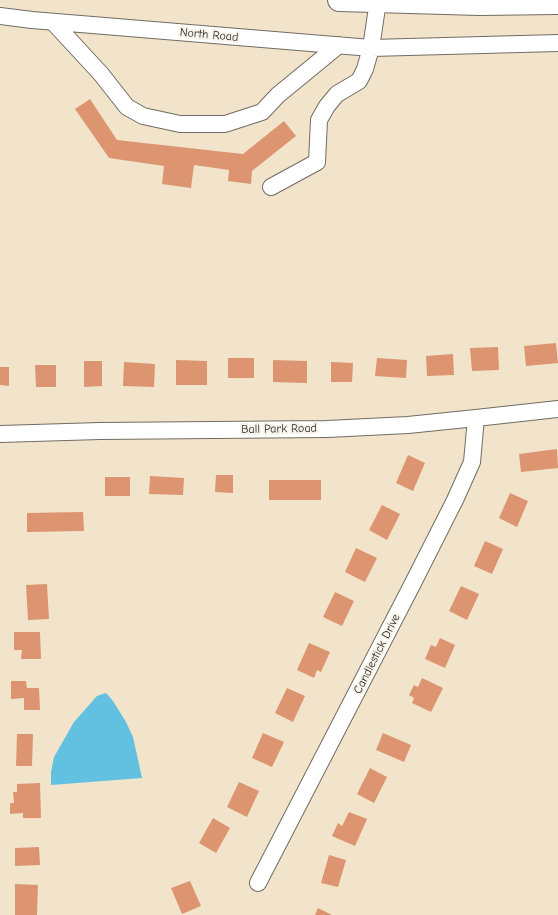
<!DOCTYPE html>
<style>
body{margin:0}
canvas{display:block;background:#f2e4ca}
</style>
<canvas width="558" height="915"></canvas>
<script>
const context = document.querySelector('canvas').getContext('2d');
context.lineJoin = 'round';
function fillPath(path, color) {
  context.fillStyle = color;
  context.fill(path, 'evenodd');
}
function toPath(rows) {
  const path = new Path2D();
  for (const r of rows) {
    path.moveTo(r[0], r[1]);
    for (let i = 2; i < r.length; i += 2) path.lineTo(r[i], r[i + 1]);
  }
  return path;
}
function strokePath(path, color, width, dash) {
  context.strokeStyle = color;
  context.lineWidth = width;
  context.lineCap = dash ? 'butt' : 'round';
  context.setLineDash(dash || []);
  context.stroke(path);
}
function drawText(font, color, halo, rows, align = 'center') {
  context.font = font + ' "Comic Neue",sans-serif';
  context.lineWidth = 4;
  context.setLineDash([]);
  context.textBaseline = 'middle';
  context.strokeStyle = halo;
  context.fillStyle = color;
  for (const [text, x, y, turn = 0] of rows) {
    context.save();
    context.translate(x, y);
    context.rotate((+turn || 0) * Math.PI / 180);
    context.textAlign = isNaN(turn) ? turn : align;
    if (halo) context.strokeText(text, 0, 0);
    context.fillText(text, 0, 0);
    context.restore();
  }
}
const water = toPath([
 [106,693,113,701,126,722,133,737,142,778,51,785,51,772,54,757,74,722,97,696]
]);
const building = toPath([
 [90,99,117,140,243,154,284,121,296,136,252,171,251,184,228,181,229,170,194,165,191,188,162,184,164,166,109,158,75,109],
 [556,343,558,363,526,366,524,346],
 [498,347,499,370,472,371,470,348],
 [453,354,454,375,427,376,426,356],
 [228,358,254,358,254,378,228,378],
 [377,358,407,360,406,378,375,376],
 [176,360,207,361,207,385,176,385],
 [273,360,307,361,307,383,273,382],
 [84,361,102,361,102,386,84,387],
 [124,362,155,364,154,387,123,386],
 [331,362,353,363,352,382,331,382],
 [35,365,56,365,56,387,36,387],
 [0,367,9,367,9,386,0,385],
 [557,449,558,468,521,472,519,454],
 [408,455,425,463,413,491,396,483],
 [216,475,233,475,233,493,215,492],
 [150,476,184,478,183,495,149,494],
 [105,477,130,477,130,496,105,496],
 [269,480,321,480,321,500,269,500],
 [510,493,528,501,517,527,499,518],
 [382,505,400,514,387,540,369,530],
 [83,512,84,531,27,532,27,513],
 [485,541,503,549,492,574,474,566],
 [356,548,377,558,365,582,345,572],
 [47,584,49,619,28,620,26,585],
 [461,586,479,594,467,620,449,611],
 [335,592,354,601,342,626,323,617],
 [14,632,40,632,41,659,21,659,22,650,14,650],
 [440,638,455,645,445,668,425,659,431,645,436,647],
 [309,643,330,652,321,672,317,670,314,678,297,670],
 [422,678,443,688,431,712,412,703,414,698,409,695,414,685,418,687],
 [11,681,26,681,27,688,39,688,40,710,24,710,24,698,11,699],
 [287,688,305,696,293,722,275,713],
 [263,733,284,742,272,767,252,758],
 [383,733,411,745,404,762,376,750],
 [17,734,33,734,32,766,16,766],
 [370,768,387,777,374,803,357,794],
 [239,782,259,791,247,817,227,807],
 [40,783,41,818,23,818,23,813,10,814,10,803,14,803,13,792,17,792,17,784],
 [349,812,367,819,355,846,332,836,338,823,342,826],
 [213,818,230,828,216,853,199,843],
 [39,847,40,865,15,866,15,848],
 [329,855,346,860,338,887,321,883],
 [190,881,201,906,182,914,171,888],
 [15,884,38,885,37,915,15,915],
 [318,908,332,915,315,915]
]);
const minor = toPath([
 [0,16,32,20,371,48,558,43],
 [53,22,101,74,127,107,143,116,180,124,225,124,262,112,278,95,339,45],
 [271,187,317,162,319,120,327,106,337,94,359,81,365,69,371,48,378,1],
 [0,434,100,431,327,429,408,425,476,418,558,409],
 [258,883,412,585,455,500,472,462,476,418]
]);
const highway = toPath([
 [339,0,480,4,558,3]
]);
const streetNames = [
 ["North Road",209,35,5],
 ["Ball Park Road",279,429,-1],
 ["Candlestick Drive",377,654,-63]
];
fillPath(water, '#62c0e0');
fillPath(building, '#dc9570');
strokePath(minor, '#716c63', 18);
strokePath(highway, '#716c63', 24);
strokePath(minor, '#fff', 16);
strokePath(highway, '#fff', 22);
drawText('12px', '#2b2b2b', '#f7f3e8', streetNames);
</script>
